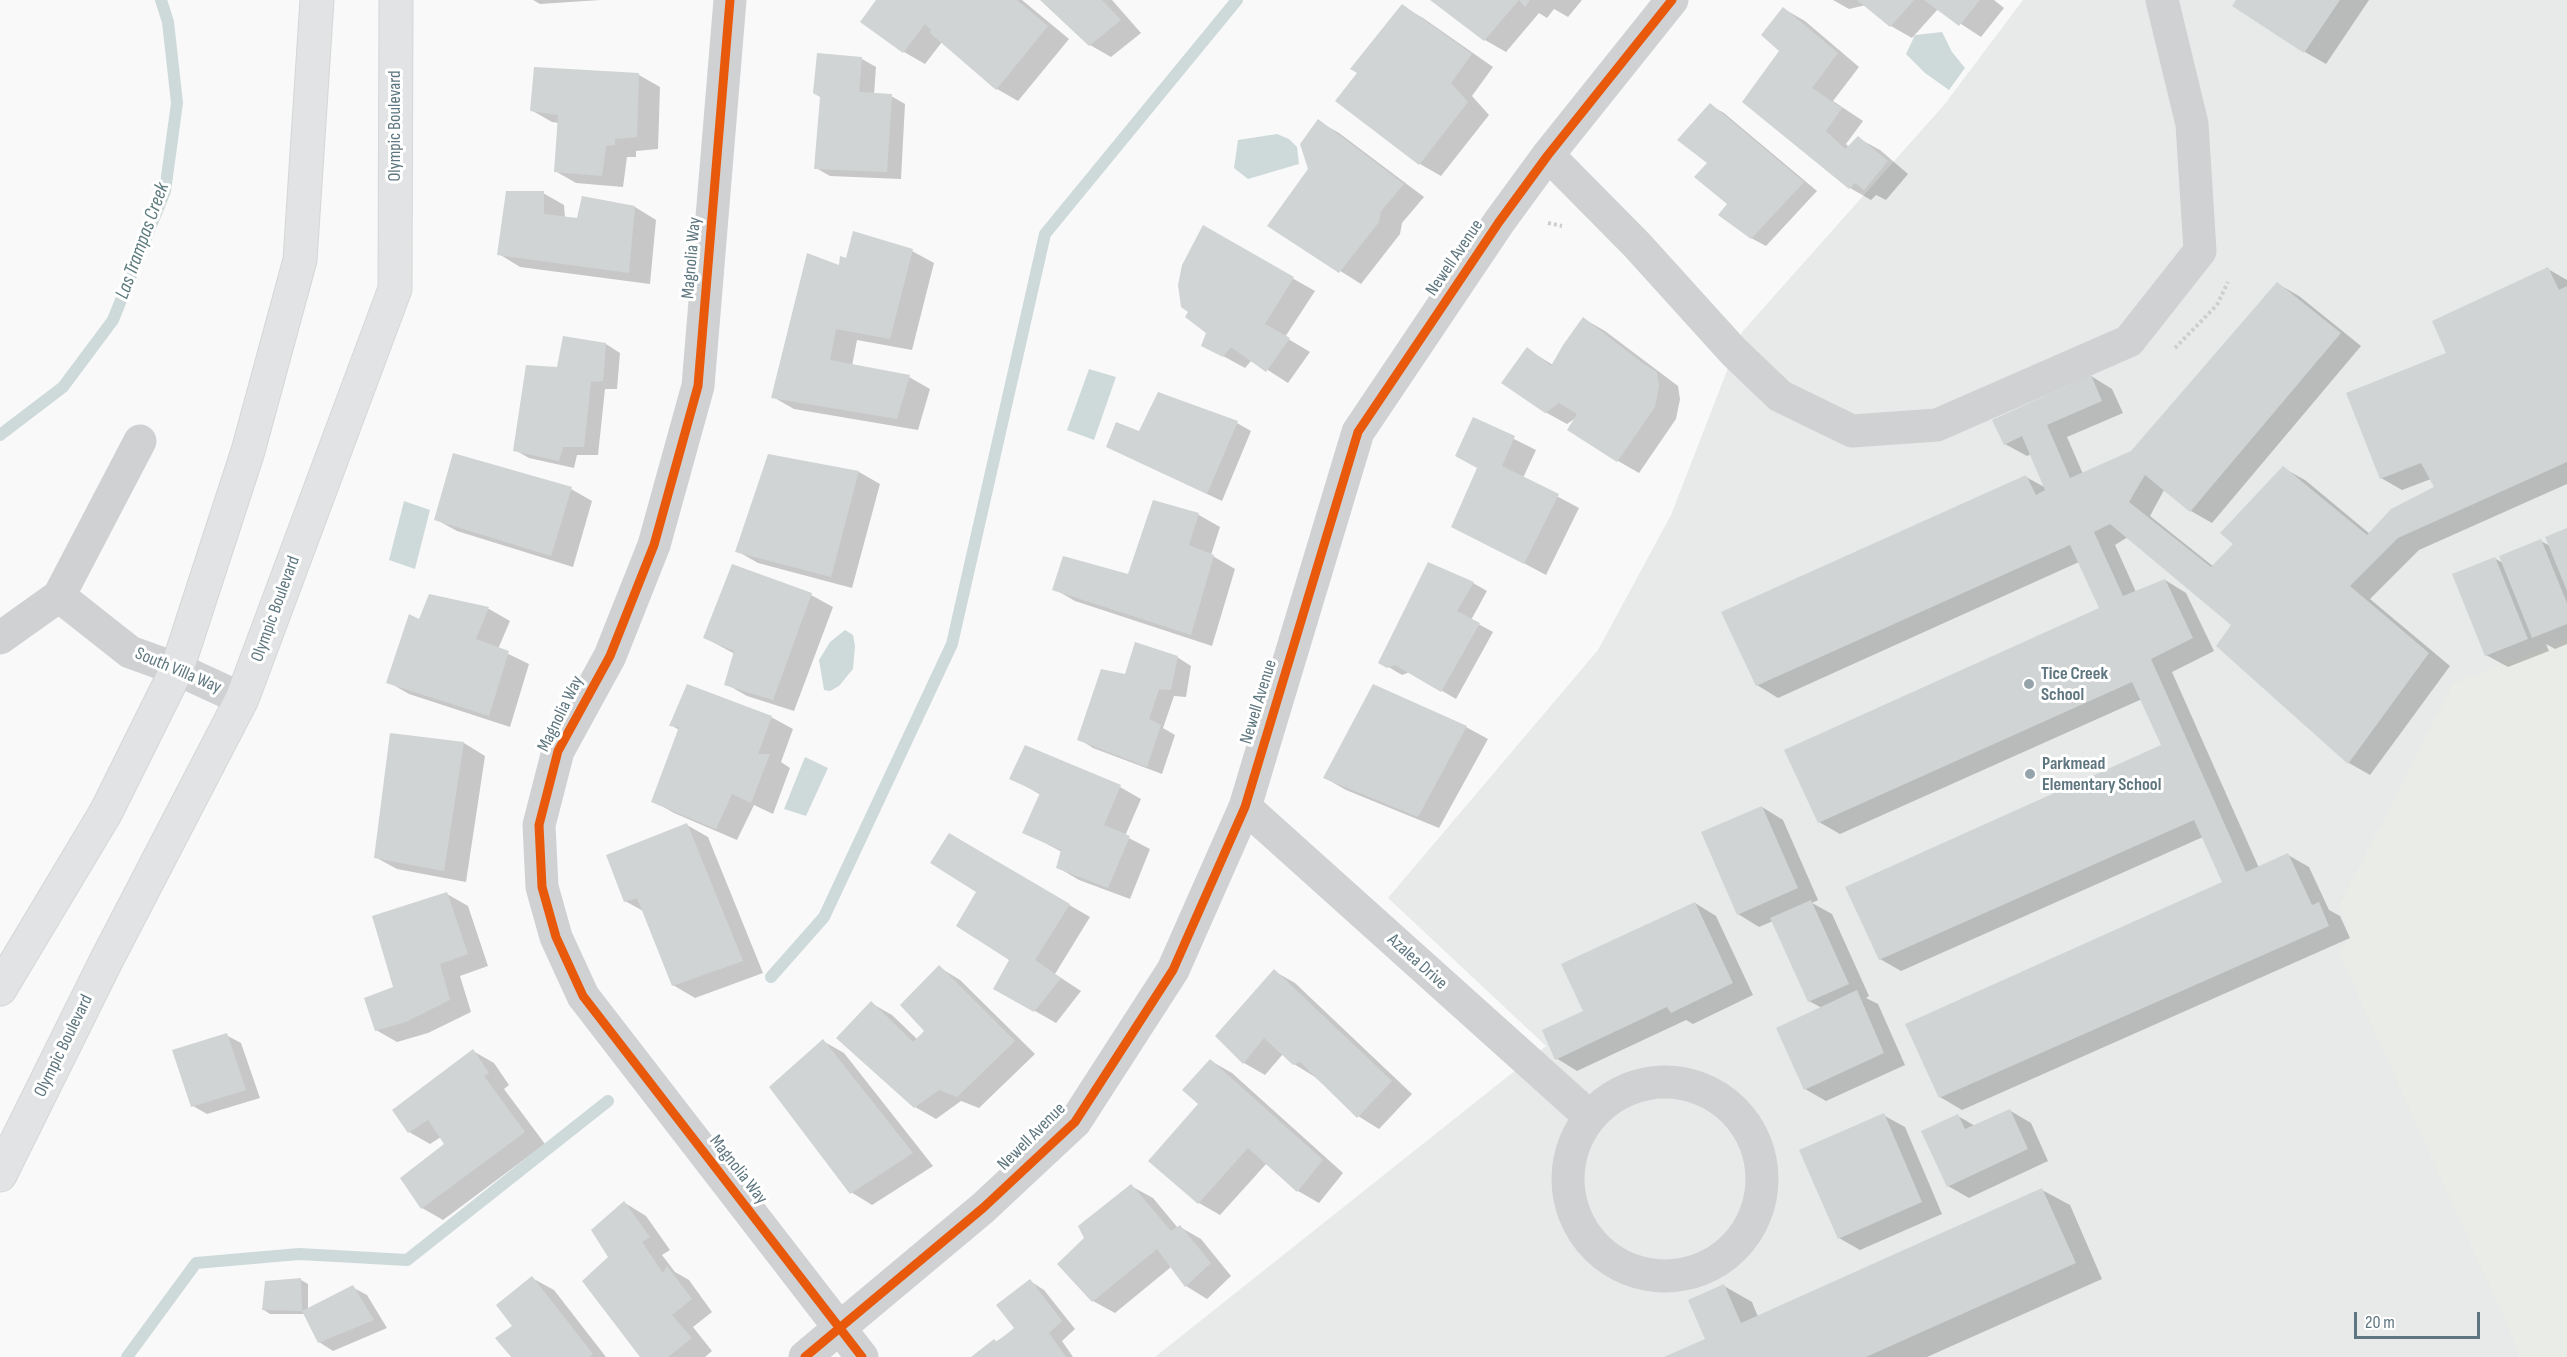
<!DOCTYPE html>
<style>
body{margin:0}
#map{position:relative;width:2567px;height:1357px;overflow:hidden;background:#f9f9f9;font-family:"Sofia Sans Condensed",sans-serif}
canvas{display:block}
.scale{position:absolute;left:2354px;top:1312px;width:126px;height:27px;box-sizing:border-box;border:3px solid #5e767f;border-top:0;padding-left:8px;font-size:18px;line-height:21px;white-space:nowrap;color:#5e767f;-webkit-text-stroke:4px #fff;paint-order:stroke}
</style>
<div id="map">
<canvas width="2567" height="1357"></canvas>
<div class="scale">20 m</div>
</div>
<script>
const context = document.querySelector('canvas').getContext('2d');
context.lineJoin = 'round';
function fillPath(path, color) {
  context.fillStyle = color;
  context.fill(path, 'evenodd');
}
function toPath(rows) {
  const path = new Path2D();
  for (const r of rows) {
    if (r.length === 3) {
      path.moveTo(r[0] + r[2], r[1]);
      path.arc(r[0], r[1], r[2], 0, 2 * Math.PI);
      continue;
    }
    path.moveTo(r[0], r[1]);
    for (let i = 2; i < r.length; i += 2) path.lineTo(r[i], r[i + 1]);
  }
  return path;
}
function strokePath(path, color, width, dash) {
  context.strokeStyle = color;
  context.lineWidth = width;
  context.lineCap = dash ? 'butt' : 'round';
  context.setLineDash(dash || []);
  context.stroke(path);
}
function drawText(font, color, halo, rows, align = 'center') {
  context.font = font + ' "Sofia Sans Condensed",sans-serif';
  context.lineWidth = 6;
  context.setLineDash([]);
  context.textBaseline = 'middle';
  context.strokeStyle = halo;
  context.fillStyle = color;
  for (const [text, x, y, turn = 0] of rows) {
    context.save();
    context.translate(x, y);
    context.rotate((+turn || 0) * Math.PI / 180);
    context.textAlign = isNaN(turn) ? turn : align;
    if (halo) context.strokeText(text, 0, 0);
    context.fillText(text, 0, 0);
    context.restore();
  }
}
const built = toPath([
 [2023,0,2567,0,2567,1357,1155,1357,1546,1046,1388,898,1598,650,1671,515,1742,332,1944,105]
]);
const green = toPath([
 [2567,639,2567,1357,2519,1357,2514,1340,2339,953,2351,933,2339,906,2453,684]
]);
const water = toPath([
 [1942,32,1952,52,1965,68,1949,90,1925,73,1906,54,1915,35],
 [1277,134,1289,139,1297,147,1299,164,1248,179,1234,168,1238,140],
 [1089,369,1116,377,1094,440,1067,430],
 [404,501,430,510,415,569,389,560],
 [845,630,853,635,855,646,853,669,839,686,830,691,824,690,819,660,830,642],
 [805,757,828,768,806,816,784,809]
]);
const shadow = toPath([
 [533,0,600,0,540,4],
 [878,0,1022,0,1069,39,1018,101,997,89,942,42,925,64,904,52],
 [1043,0,1112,0,1141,33,1111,57,1090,45],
 [1433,0,1582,0,1568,17,1554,9,1547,18,1539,13,1506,52,1485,40],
 [1833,0,1994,0,2004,8,1981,37,1938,9,1912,38,1891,26,1866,5,1849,9],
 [2237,0,2369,0,2326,64,2305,52],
 [1402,6,1423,18,1493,67,1472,96,1489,115,1441,176,1420,164,1337,100,1359,73],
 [1784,9,1805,21,1859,67,1833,101,1863,121,1846,144,1849,147,1858,138,1880,150,1908,174,1886,200,1876,195,1871,200,1850,188,1781,51],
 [819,55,862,59,876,67,874,95,891,96,905,104,901,179,830,176,816,168,822,96],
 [639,75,660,87,658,149,636,151,636,157,627,157,623,187,576,183,555,171,559,123,552,122,531,110],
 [1710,105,1724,113,1817,191,1766,246,1751,238,1729,204,1709,163],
 [1318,121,1339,133,1424,197,1402,223,1400,234,1361,284,1269,226,1310,169],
 [543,193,564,205,565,218,578,219,635,207,656,220,650,284,520,267,499,254],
 [1204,228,1315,291,1285,337,1310,352,1288,383,1252,360,1245,368,1203,345,1207,332,1190,312],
 [912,251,934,263,912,350,857,340,852,366,909,377,930,389,918,430,794,409,773,397,847,260],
 [2548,269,2567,280,2567,484,2419,550,2370,599,2450,666,2370,775,2349,763,2218,646,2233,625,2128,537,2115,545,2136,592,2165,580,2186,593,2214,651,2172,672,2259,868,2288,855,2309,867,2329,910,2340,916,2350,938,1962,1110,1940,1097,2224,883,2203,837,1901,971,1880,959,2163,746,2142,699,1840,834,1819,822,2101,609,2079,562,1778,698,1757,685,2026,477,2046,488,2031,454,2027,456,2005,444,2091,376,2112,389,2123,413,2067,437,2083,474,2132,452,2278,284,2299,296,2361,346,2212,523,2191,511,2164,490,2150,516,2214,567,2235,544,2283,468,2305,480,2370,534,2436,488,2431,479,2402,490,2381,478,2448,353],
 [1584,319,1605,331,1678,386,1680,399,1676,419,1639,473,1618,461,1577,417,1567,424,1545,412,1527,349,1553,365],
 [606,344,620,353,617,389,605,389,598,455,577,455,574,468,529,458,515,450,558,369],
 [1159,394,1237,423,1251,431,1222,501,1107,447,1140,433],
 [1474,419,1536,450,1523,478,1579,508,1546,575,1473,536,1479,468],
 [769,456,859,472,880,484,852,588,758,563,737,551],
 [571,489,592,501,573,567,457,531,435,519],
 [1154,502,1199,515,1220,527,1211,555,1235,569,1212,646,1075,601,1054,589,1129,575],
 [2567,530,2567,644,2555,649,2546,644,2549,651,2508,667,2486,655,2494,558,2503,563,2541,541,2550,546],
 [733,566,811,595,833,607,794,711,747,696,726,684,735,654,705,638],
 [1473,583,1487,591,1471,620,1493,632,1456,699,1410,672,1402,675,1380,662],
 [430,596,489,609,510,621,498,649,529,664,510,727,409,694,388,682,420,621],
 [1177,657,1191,666,1186,697,1174,696,1163,728,1175,735,1162,774,1093,748,1079,739,1126,676],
 [771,717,793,729,781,762,790,768,773,814,754,805,737,840,674,813,653,801,679,730,671,725],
 [1466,727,1488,739,1439,828,1346,790,1325,778],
 [392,735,464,743,485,756,466,882,397,869,375,857],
 [1011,778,1120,787,1141,799,1125,836,1150,849,1130,899,1079,880,1057,867,1062,852,1024,832,1041,795],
 [1762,807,1783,820,1818,900,1812,903,1832,914,1869,996,1866,998,1878,1004,1905,1065,1826,1101,1805,1089,1822,1008,1809,1001,1773,921,1759,927,1738,914],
 [687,825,708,837,763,973,695,998,673,985,645,912,625,901],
 [949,835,1090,917,1055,974,1081,991,1056,1023,995,988,1011,960],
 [447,894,468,906,488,966,460,976,471,1012,428,1033,397,1042,376,1030,395,988],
 [1695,903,1716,916,1753,995,1693,1024,1686,1020,1577,1071,1556,1058,1585,1011],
 [939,967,960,980,1035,1054,979,1108,961,1101,936,1119,915,1107,871,1003,892,1015,917,1039,926,1031],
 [1274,971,1295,983,1412,1094,1379,1129,1358,1116,1315,1077,1294,1064,1283,1054,1265,1075,1244,1063,1217,1036],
 [226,1035,241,1043,260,1098,207,1114,193,1106],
 [823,1041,844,1053,933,1166,872,1205,851,1192],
 [473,1051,494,1063,509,1085,504,1089,545,1144,443,1220,422,1208,446,1145,441,1137,430,1144,409,1132],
 [1211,1061,1232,1073,1343,1173,1319,1203,1298,1191,1267,1163,1220,1215,1199,1203,1150,1161,1200,1104],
 [2009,1110,2031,1123,2048,1161,1969,1198,1948,1186,1958,1116,1975,1126],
 [1883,1115,1905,1127,1942,1214,1860,1250,1839,1238],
 [1131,1186,1153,1198,1178,1228,1180,1227,1201,1239,1231,1276,1207,1299,1186,1286,1171,1267,1115,1313,1093,1301,1059,1264,1086,1238],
 [2042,1190,2070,1205,2102,1279,1927,1357,1668,1357,1707,1339,1724,1286,1752,1302,1758,1317],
 [625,1203,646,1216,670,1250,662,1255,675,1272,689,1280,712,1312,693,1327,712,1351,705,1357,642,1357,610,1257],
 [532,1278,554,1290,606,1357,513,1357,514,1327],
 [301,1280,308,1284,308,1310,352,1287,367,1295,387,1328,333,1351,319,1342,305,1314,270,1314,264,1310,267,1282],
 [1030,1281,1044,1290,1075,1329,1062,1341,1073,1357,974,1357,1016,1328]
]);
const stream = toPath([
 [0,435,63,387,113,320,165,191,177,103,168,22,161,0],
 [771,977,824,917,952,644,1045,234,1237,0],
 [127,1357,196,1263,299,1254,407,1260,608,1101]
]);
const building = toPath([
 [876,0,1017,0,1048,26,996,90,930,33,931,30,925,24,903,53,860,22],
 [1040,0,1102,0,1121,20,1089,46],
 [1430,0,1530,0,1525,7,1519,0,1484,41],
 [1857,0,1914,0,1890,27],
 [1924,0,1980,0,1959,26],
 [2236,0,2340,0,2304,53,2232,6],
 [1402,4,1472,54,1451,83,1468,102,1419,165,1335,101,1357,73,1350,69],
 [1783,7,1838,53,1812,88,1842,108,1826,131,1845,149,1858,136,1888,161,1864,190,1855,183,1849,189,1742,102,1779,51,1761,35],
 [817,53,862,57,859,92,892,94,887,172,814,169,820,97,813,93],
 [534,67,639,73,637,137,615,139,615,145,606,146,602,176,554,172,558,115,530,111],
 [1710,103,1804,182,1751,239,1718,215,1727,204,1694,177,1707,163,1677,140],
 [1318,119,1404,184,1381,211,1379,222,1339,273,1267,226,1308,169,1300,144],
 [506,191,544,191,544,214,577,218,582,196,635,206,629,273,497,255],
 [1203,225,1294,277,1265,324,1290,338,1266,372,1231,347,1223,357,1201,346,1206,333,1185,317,1188,312,1181,307,1178,285,1182,265],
 [853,231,913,249,890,339,836,329,830,360,910,375,897,419,771,398,807,253,839,265,840,256,846,258],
 [2548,267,2559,290,2567,286,2567,462,2398,538,2350,586,2429,653,2348,764,2216,646,2231,625,2110,524,2094,532,2123,596,2165,579,2193,638,2151,659,2246,872,2288,853,2312,905,2319,902,2329,926,1939,1098,1905,1024,2222,882,2194,820,1879,960,1845,887,2161,745,2132,682,1818,823,1784,750,2099,608,2070,545,1756,686,1721,612,2026,475,2036,495,2045,490,2022,436,2004,445,1992,420,2091,375,2102,401,2047,425,2070,478,2131,451,2277,282,2341,333,2190,512,2145,475,2129,502,2211,567,2233,544,2220,533,2283,466,2367,535,2391,509,2434,487,2421,463,2380,479,2346,393,2446,353,2432,321],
 [1583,317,1641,362,1657,372,1659,386,1655,407,1617,462,1567,430,1577,414,1559,403,1545,413,1501,383,1527,347,1551,366,1563,345],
 [563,336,606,343,603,381,591,382,584,447,563,447,559,461,513,451,526,365,557,367],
 [1158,392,1238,421,1207,494,1106,447,1116,422,1139,431],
 [1473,417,1515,436,1502,466,1559,494,1524,564,1451,527,1477,468,1455,456],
 [453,453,572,487,551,556,434,520],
 [768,454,859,471,831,577,735,552],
 [1153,500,1199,513,1189,545,1214,555,1191,635,1052,590,1063,556,1128,574],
 [2567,528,2567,591,2545,537],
 [2541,539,2567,603,2567,624,2532,638,2499,556],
 [2495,557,2528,639,2485,656,2452,574],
 [1428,562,1474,582,1457,611,1480,623,1441,692,1395,665,1387,668,1378,663],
 [732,564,812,593,773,700,724,685,734,651,703,638],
 [429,594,489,607,476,639,509,651,489,716,386,683,409,614,419,619],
 [1135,642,1178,656,1171,690,1159,689,1149,719,1161,725,1147,767,1077,740,1101,669,1125,674],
 [687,684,772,716,758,754,770,754,751,803,732,794,716,829,651,802,679,727,669,726],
 [1373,684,1467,726,1418,817,1323,778],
 [390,733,464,742,444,871,374,858],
 [1025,745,1121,785,1104,825,1130,836,1108,888,1056,868,1061,850,1022,833,1040,793,1009,779],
 [1762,806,1798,888,1737,915,1701,832],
 [687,823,743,961,672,986,637,898,624,902,606,855],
 [949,833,1070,904,1035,960,1061,978,1034,1012,993,989,1009,960,956,926,976,892,930,863],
 [447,892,468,954,440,964,450,1000,406,1022,375,1031,364,998,393,987,372,916],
 [1811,900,1849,984,1808,1002,1770,918],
 [1695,902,1733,983,1671,1013,1667,1007,1555,1060,1542,1030,1583,1011,1561,964],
 [939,965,1015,1041,957,1097,939,1090,914,1108,836,1038,871,1001,913,1042,924,1031,900,1005],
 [1274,969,1392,1081,1357,1118,1300,1062,1293,1065,1264,1038,1243,1064,1215,1036],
 [1857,990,1884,1053,1804,1090,1776,1028],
 [227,1033,246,1090,191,1107,172,1050],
 [823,1039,913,1153,850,1194,769,1087],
 [473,1049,489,1073,484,1076,525,1132,421,1209,400,1178,444,1144,428,1120,408,1133,392,1110],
 [1210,1059,1323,1160,1297,1192,1248,1148,1198,1204,1148,1161,1198,1104,1182,1090],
 [2010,1109,2028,1149,1947,1187,1921,1131,1958,1114,1965,1129],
 [1884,1113,1922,1202,1838,1239,1799,1150],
 [1131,1184,1171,1231,1180,1225,1211,1263,1185,1287,1157,1249,1092,1302,1057,1264,1084,1238,1078,1226],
 [2042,1188,2076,1263,1866,1357,1664,1357,1705,1339,1688,1300,1724,1284,1741,1323],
 [624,1201,650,1237,642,1242,663,1273,667,1266,692,1299,672,1315,692,1338,668,1357,640,1357,582,1281,608,1257,591,1230],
 [532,1276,593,1354,589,1357,511,1357,495,1338,512,1326,496,1305],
 [301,1278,302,1311,353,1285,374,1320,318,1343,302,1311,262,1310,265,1281],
 [1030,1279,1062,1321,1049,1333,1066,1357,971,1357,994,1339,997,1342,1014,1328,996,1305]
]);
const path = toPath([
 [1548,223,1562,226],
 [2175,348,2217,305,2228,282]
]);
const minor = toPath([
 [730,0,698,386,654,545,610,656,558,751,539,825,542,887,556,937,583,996,862,1357],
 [1548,155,1637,245,1733,351,1780,396,1852,431,1937,425,2129,341,2200,251,2192,124,2162,0],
 [59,596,130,652,177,669,242,699],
 [0,638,59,596,140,441],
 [1245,807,1589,1116],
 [1665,1179,97],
 [805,1357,983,1208,1075,1122,1173,970,1245,807,1358,432,1499,222,1548,155,1672,0]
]);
const major = toPath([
 [0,989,106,812,177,669,248,451,300,260,317,0],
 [0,1175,106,961,242,699,395,289,396,0]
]);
const cycleway = toPath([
 [730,0,698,386,654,545,610,656,558,751,539,825,542,887,556,937,583,996,862,1357],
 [805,1357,983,1208,1075,1122,1173,970,1245,807,1358,432,1499,222,1548,155,1672,0]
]);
const markers = [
 [2029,684,6,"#94a4aa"],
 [2030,774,6,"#94a4aa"]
];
const streetNames = [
 ["Olympic Boulevard",395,126,-90],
 ["Magnolia Way",692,258,-85],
 ["Newell Avenue",1455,258,-56],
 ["Olympic Boulevard",276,609,-70],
 ["South Villa Way",178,671,23],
 ["Newell Avenue",1259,702,-73],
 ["Magnolia Way",561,714,-64],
 ["Azalea Drive",1417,962,42],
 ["Olympic Boulevard",64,1046,-64],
 ["Newell Avenue",1032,1137,-45],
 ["Magnolia Way",738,1170,52]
];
const poiNames = [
 ["Tice Creek",2041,674],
 ["School",2041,695],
 ["Parkmead",2042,764],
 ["Elementary School",2042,785]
];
const waterNames = [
 ["Las Trampas Creek",143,241,-70]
];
fillPath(built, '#e7eae9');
fillPath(green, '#eaece7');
fillPath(water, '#cedada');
fillPath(shadow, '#0003');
strokePath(stream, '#cedada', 12);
fillPath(building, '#d1d4d4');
strokePath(major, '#d5d7d7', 35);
strokePath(path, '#cdcecf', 4, [3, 3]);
strokePath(minor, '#cfd1d2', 33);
strokePath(major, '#e2e3e4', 33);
strokePath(cycleway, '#e8590c', 9);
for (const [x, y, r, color] of markers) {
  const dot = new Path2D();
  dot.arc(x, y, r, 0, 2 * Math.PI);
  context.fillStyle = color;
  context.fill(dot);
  strokePath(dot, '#fff', 2);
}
drawText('18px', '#5e767f', '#fff', streetNames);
drawText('bold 18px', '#5e767f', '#fff', poiNames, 'left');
drawText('italic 20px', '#5e7b7e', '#fff', waterNames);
</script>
